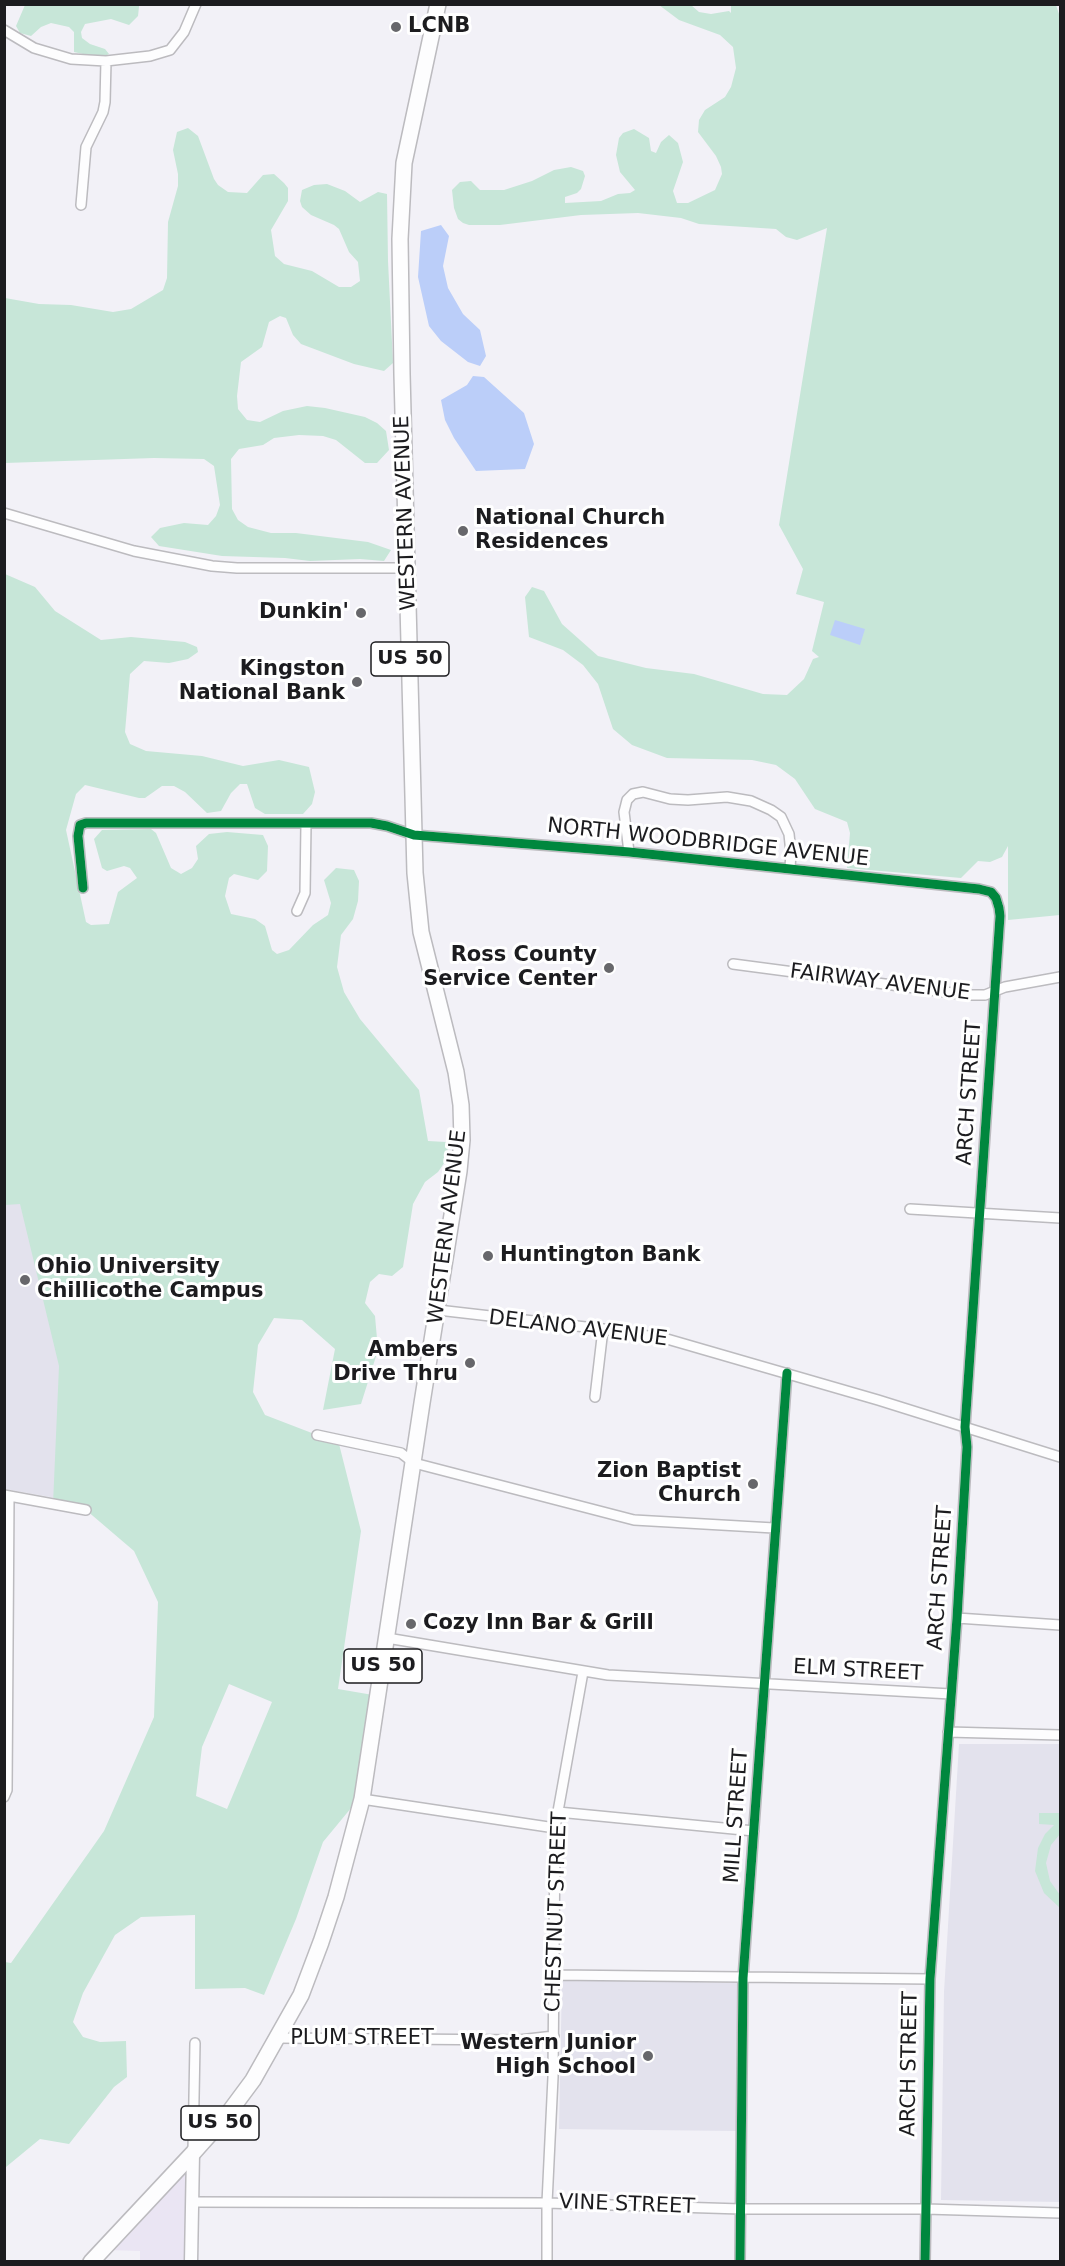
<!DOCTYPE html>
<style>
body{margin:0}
#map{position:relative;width:1065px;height:2266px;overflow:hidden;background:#f2f1f7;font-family:"DejaVu Sans",sans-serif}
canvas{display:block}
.frame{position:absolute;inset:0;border:6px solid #1c1c1f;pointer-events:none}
</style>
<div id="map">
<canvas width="1065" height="2266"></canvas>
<div class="frame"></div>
</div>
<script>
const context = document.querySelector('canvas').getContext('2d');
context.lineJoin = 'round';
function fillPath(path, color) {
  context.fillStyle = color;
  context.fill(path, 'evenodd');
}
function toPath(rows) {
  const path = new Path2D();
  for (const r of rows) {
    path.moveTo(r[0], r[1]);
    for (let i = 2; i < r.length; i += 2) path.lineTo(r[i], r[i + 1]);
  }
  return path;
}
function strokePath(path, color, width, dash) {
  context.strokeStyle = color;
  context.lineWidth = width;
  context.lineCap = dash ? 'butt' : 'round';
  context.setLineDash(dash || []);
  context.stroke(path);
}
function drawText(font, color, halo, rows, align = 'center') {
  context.font = font + ' "DejaVu Sans",sans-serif';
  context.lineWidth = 6;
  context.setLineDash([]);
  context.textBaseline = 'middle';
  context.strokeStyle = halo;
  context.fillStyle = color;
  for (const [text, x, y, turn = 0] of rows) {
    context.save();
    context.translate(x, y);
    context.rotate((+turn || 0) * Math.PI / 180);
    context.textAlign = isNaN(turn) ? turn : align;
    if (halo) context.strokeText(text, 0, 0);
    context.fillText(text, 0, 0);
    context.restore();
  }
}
const commercial = toPath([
 [190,2166,188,2261,140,2261,140,2251,108,2250]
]);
const built = toPath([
 [26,1196,66,1361,56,1498,5,1489,4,1198],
 [959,1744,1060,1744,1060,2202,941,2200,944,1992],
 [562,1979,737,1983,736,2131,559,2129]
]);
const green = toPath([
 [731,4,1056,5,1060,17,1060,915,1008,920,1008,846,1002,857,990,862,978,861,961,878,847,868,850,833,847,822,815,809,795,779,776,765,752,760,667,758,632,745,613,729,598,684,583,665,563,650,529,637,525,597,532,587,544,591,562,624,598,656,646,668,694,674,763,694,787,695,804,679,813,659,819,657,812,651,824,602,796,594,803,569,779,525,827,228,797,240,786,237,776,229,699,224,681,218,638,213,581,215,500,225,469,225,463,223,458,219,454,208,452,190,460,182,471,181,480,190,504,190,532,181,554,170,571,167,583,171,585,176,581,189,577,193,565,197,565,203,601,201,618,194,630,193,635,190,620,172,616,155,619,138,623,133,634,129,649,138,651,151,656,153,661,142,669,135,678,143,683,162,673,191,677,203,688,203,715,190,722,174,721,167,716,156,698,132,699,120,705,110,725,97,731,87,736,68,733,47,720,35,679,20,659,5,691,5,699,12,711,14,729,11,731,13],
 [25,5,139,5,139,7,138,16,129,25,111,19,85,24,81,32,82,38,90,44,105,49,109,54,101,58,74,52,74,32,69,27,51,23,41,27,31,36,20,33,16,26],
 [188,128,198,136,214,179,218,185,228,192,247,193,263,175,274,174,284,183,288,188,288,201,271,230,275,256,284,264,312,271,339,287,351,287,360,281,358,262,349,252,339,229,334,225,311,215,302,207,300,201,302,190,314,185,327,184,345,191,360,202,378,192,387,194,388,261,393,363,384,371,354,364,301,344,293,335,286,318,280,316,269,322,262,347,241,362,237,396,238,409,247,420,260,422,283,411,307,406,325,408,365,417,377,423,386,431,389,450,377,463,365,463,336,440,323,436,299,435,274,438,263,445,239,449,231,459,232,509,238,520,248,527,271,533,296,533,368,542,391,550,384,561,360,559,310,561,285,558,222,556,159,546,151,537,160,528,184,523,208,525,216,516,220,505,214,466,204,459,154,458,5,463,5,298,39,304,71,305,113,312,131,309,163,290,167,278,168,222,178,186,178,174,173,150,177,132],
 [5,574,35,587,55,611,101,640,131,637,185,642,197,647,198,652,188,659,169,663,144,661,130,674,125,732,130,744,146,751,202,756,243,766,279,760,309,767,315,792,312,804,303,814,265,814,255,808,247,784,240,784,231,793,221,811,207,813,185,792,174,786,162,786,145,798,139,798,85,785,76,794,66,830,86,922,91,925,109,924,118,892,137,878,130,868,124,866,107,871,102,868,94,839,102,830,151,829,156,833,171,868,181,874,192,868,198,859,196,846,209,834,227,832,263,835,268,846,267,871,258,880,234,874,229,878,225,896,231,914,255,919,265,926,272,950,277,954,289,950,313,925,328,915,331,903,324,880,336,868,354,870,359,881,358,901,353,919,341,935,337,967,344,992,360,1019,419,1090,428,1141,446,1142,449,1156,438,1172,425,1182,413,1204,403,1267,392,1276,379,1274,370,1282,365,1303,375,1316,378,1350,361,1404,323,1410,335,1349,302,1320,274,1318,258,1345,253,1392,265,1415,317,1435,338,1440,361,1531,338,1689,373,1695,356,1802,323,1842,296,1919,264,1995,245,1988,195,1989,195,1915,141,1917,115,1935,83,1993,73,2022,83,2037,100,2042,126,2041,127,2077,114,2087,69,2144,40,2139,6,2167,5,2194,5,1962,11,1963,104,1831,154,1717,158,1602,134,1551,86,1510,53,1504,59,1366,20,1204,5,1205],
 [229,1684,272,1702,227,1809,196,1796,202,1747],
 [1039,1813,1060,1813,1060,1834,1051,1845,1046,1863,1050,1881,1060,1895,1060,1908,1044,1893,1035,1871,1038,1848,1045,1834,1054,1825,1039,1824]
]);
const water = toPath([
 [441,225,449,236,443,266,448,288,463,314,480,330,486,356,480,366,468,362,441,341,429,326,418,277,421,231],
 [473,376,484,377,524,413,534,444,525,469,476,471,454,438,445,420,441,400,467,385],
 [835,620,865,629,860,645,830,635]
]);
const minor = toPath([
 [4,30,34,48,71,59,106,61,150,56,170,50,184,32,196,4],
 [81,205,86,147,103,112,105,102,106,61],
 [4,513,134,551,212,566,237,568,407,568],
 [629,852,624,812,627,800,633,794,643,792,670,799,688,800,727,797,751,801,771,810,781,817,789,834,791,853,790,868],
 [83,888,78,836,80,825,86,823,371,823,387,826,414,835,629,852,979,889,991,892,996,898,999,908,1000,916,965,1427,967,1447,957,1618,930,1979,925,2262],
 [297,911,305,893,306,824],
 [733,964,968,995,985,995,1005,987,1060,977],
 [910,1209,1060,1218],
 [438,1310,603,1329,667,1339,878,1400,1060,1457],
 [595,1397,603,1329],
 [317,1435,401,1453,414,1463,634,1520,774,1528],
 [4,1495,86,1510],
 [957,1618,1060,1625],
 [387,1638,608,1675,951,1694],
 [948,1732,1060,1735],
 [4,1797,7,1790,9,1496],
 [362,1799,555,1828],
 [558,1812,754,1831],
 [554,1975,930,1979],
 [278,2038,519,2040,554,2036],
 [193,2151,195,2043],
 [193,2202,547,2203,741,2209,926,2209,1060,2213],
 [547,2262,547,2203,553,2077,555,1828,583,1672],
 [740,2262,743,1978,787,1373]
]);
const tertiary = toPath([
 [191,2262,193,2153]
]);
const primary = toPath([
 [91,2262,193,2153,227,2115,253,2080,301,1995,321,1942,336,1897,362,1799,422,1403,459,1171,462,1140,461,1105,456,1072,421,932,415,873,402,374,400,239,404,163,438,4]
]);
const cycleway = toPath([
 [83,888,78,836,80,825,86,823,371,823,387,826,414,835,629,852,979,889,991,892,996,898,999,908,1000,916,965,1427,967,1447,957,1618,930,1979,925,2262],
 [740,2262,743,1978,787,1373]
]);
const markers = [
 [396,27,6,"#67676b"],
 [463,531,6,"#67676b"],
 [361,613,6,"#67676b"],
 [357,682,6,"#67676b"],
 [609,968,6,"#67676b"],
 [488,1256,6,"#67676b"],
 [25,1280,6,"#67676b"],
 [470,1363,6,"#67676b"],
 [753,1484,6,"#67676b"],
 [411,1624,6,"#67676b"],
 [648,2056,6,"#67676b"]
];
const shields = [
 [410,659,78],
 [383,1666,78],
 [220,2123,78]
];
const shieldNames = [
 ["US 50",410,659],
 ["US 50",383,1666],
 ["US 50",220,2123]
];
const poiNames = [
 ["LCNB",408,27,"left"],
 ["National Church",475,519,"left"],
 ["Residences",475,543,"left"],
 ["Dunkin'",349,613],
 ["Kingston",345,670],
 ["National Bank",345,694],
 ["Ross County",597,956],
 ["Service Center",597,980],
 ["Huntington Bank",500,1256,"left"],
 ["Ohio University",37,1268,"left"],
 ["Chillicothe Campus",37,1292,"left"],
 ["Ambers",458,1351],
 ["Drive Thru",458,1375],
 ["Zion Baptist",741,1472],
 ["Church",741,1496],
 ["Cozy Inn Bar & Grill",423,1624,"left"],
 ["Western Junior",636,2044],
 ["High School",636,2068]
];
const streetNames = [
 ["WESTERN AVENUE",406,513,-92],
 ["NORTH WOODBRIDGE AVENUE",708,843,6],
 ["FAIRWAY AVENUE",880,983,7],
 ["ARCH STREET",970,1093,-86],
 ["WESTERN AVENUE",448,1227,-83],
 ["DELANO AVENUE",578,1329,7],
 ["ARCH STREET",941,1578,-86],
 ["ELM STREET",858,1671,3],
 ["MILL STREET",737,1816,-86],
 ["CHESTNUT STREET",557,1912,-88],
 ["PLUM STREET",362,2039],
 ["ARCH STREET",910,2064,-89],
 ["VINE STREET",627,2205,2]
];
fillPath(commercial, '#eae5f3');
fillPath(built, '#e3e2ed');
fillPath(green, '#c7e6d8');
fillPath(water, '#bbcef9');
strokePath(minor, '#bcbbbf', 12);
strokePath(tertiary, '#bcbbbf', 15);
strokePath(primary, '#bcbbbf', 18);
strokePath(minor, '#fdfdfe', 9);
strokePath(tertiary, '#fdfdfe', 12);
strokePath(primary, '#fdfdfe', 15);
strokePath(cycleway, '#00873e', 9);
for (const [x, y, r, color] of markers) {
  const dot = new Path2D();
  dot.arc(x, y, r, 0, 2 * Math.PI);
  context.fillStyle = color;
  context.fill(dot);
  strokePath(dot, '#fff', 2);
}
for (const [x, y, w] of shields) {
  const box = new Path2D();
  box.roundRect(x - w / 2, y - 17, w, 34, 4.5);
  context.fillStyle = '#fff';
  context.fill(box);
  strokePath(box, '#1c1c1f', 1.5);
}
drawText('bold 20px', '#1c1c1f', null, shieldNames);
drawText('bold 21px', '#1c1c1f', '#fff', poiNames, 'right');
drawText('21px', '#1c1c1f', '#fff', streetNames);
</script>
